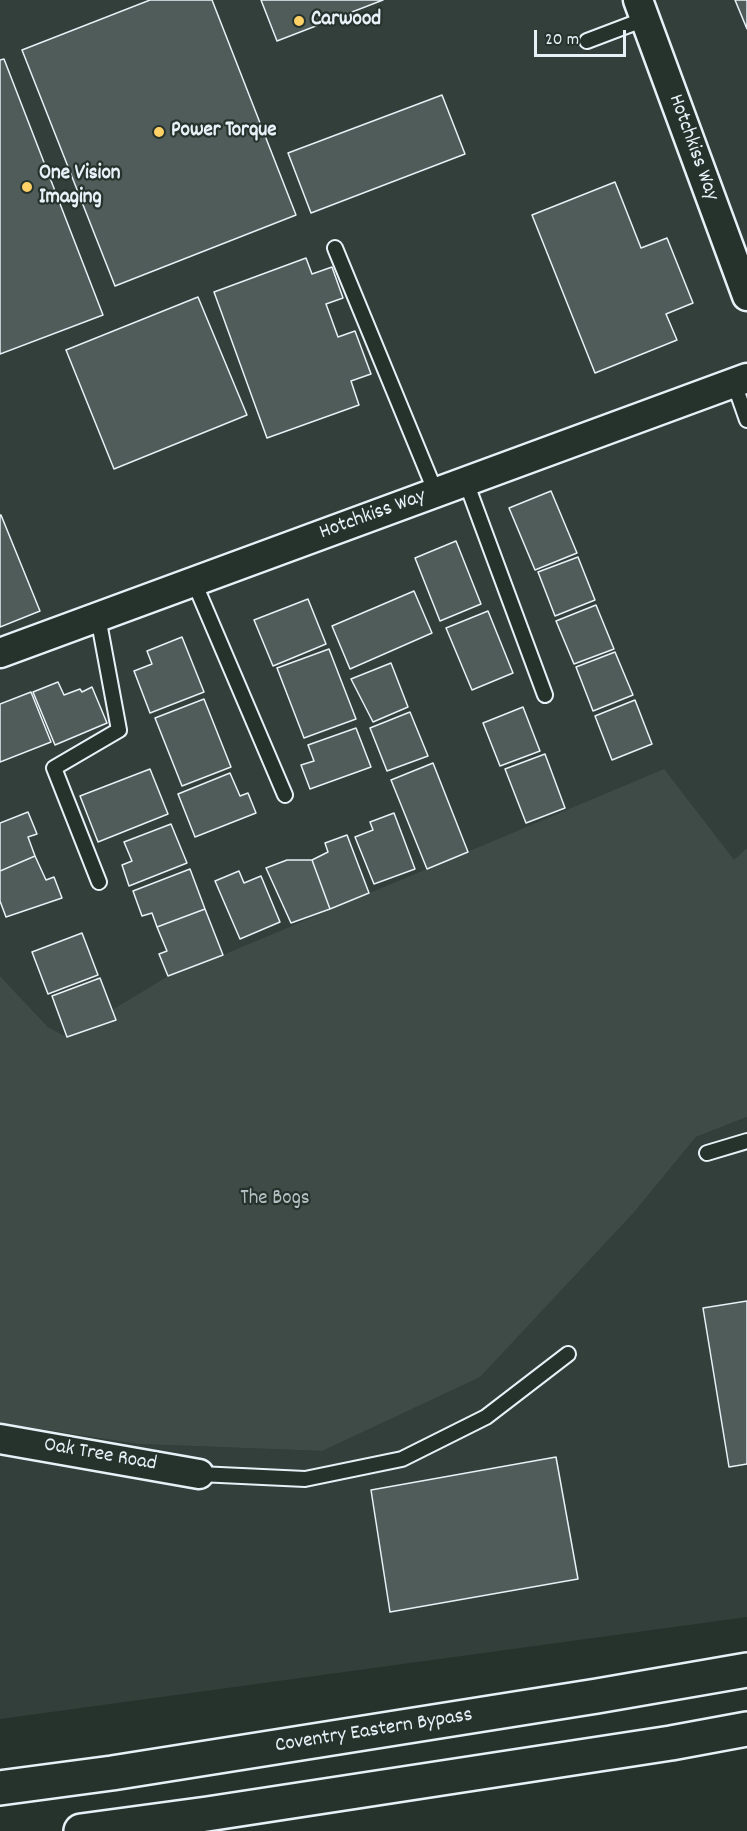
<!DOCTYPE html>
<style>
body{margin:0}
#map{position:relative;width:747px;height:1831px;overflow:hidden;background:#26332d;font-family:Dekko,sans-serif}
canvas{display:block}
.scale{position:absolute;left:534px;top:30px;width:92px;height:27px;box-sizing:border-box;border:3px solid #e8f1f8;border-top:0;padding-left:8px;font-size:18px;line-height:21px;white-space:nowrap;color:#e8f1f8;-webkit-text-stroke:4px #26332d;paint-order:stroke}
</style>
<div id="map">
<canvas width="747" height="1831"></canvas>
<div class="scale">20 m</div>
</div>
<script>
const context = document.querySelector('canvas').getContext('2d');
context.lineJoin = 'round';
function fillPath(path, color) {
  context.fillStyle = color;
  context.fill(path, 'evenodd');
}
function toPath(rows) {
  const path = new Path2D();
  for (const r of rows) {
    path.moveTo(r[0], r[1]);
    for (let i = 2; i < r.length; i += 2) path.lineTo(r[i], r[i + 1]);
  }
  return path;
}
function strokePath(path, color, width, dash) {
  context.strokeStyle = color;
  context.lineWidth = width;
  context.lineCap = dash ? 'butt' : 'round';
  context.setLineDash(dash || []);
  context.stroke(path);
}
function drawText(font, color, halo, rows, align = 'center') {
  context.font = font + ' Dekko,sans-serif';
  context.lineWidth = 4.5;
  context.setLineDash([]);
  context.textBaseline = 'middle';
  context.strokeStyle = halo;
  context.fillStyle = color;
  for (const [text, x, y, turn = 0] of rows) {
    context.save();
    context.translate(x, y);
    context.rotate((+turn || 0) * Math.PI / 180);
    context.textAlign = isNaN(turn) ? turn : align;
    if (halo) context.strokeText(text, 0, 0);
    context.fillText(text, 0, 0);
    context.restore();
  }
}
const built = toPath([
 [0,0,747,0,747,848,735,860,223,955,168,976,67,1037,48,1027,0,976],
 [747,1117,747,1617,0,1719,0,1423,138,1444,322,1451,636,1210,696,1137]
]);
const green = toPath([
 [664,769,734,860,747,848,747,1117,696,1137,636,1210,480,1377,322,1451,138,1444,0,1423,0,976,48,1027,67,1037,168,976,223,955]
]);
const building = toPath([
 [150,0,212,0,296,215,115,286,22,50,150,0],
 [261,0,383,0,277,41,261,0],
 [735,0,747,0,747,29,735,0],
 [4,59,103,315,0,354,0,60,4,59],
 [442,95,465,154,311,213,288,153,442,95],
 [615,182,641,248,667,238,693,303,666,314,677,340,595,373,532,215,615,182],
 [306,258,312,274,332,267,343,298,326,304,338,337,355,331,371,374,351,381,359,405,267,438,214,292,306,258],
 [198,297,247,415,114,469,66,350,198,297],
 [551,491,577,553,535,570,509,508,551,491],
 [0,515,1,515,40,611,0,627,0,515],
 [456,541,481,604,440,621,415,558,456,541],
 [578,557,595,600,555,616,538,572,578,557],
 [414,591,432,633,350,669,332,626,414,591],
 [308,599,326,644,273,666,254,620,308,599],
 [596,605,614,649,574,664,556,621,596,605],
 [488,611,513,673,472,690,446,628,488,611],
 [182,637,204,692,150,713,134,671,152,664,147,651,182,637],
 [329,649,356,719,304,738,277,668,329,649],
 [615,652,633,695,593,711,576,667,615,652],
 [391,663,408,707,373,722,351,679,391,663],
 [58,682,64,695,80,689,82,692,92,687,107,723,55,745,33,692,58,682],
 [31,692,51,742,0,762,0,704,31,692],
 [204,699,231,767,182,786,155,718,204,699],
 [635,700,652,744,612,760,595,716,635,700],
 [523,707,540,751,500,766,483,723,523,707],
 [410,712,428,756,387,771,370,728,410,712],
 [356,728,371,767,310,789,301,765,314,761,308,745,356,728],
 [545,754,565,808,526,823,505,769,545,754],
 [433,763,468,852,427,869,391,780,433,763],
 [150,769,168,814,98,842,80,796,150,769],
 [230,773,240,796,248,793,256,813,195,837,178,794,230,773],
 [28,812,37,834,28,837,35,856,0,871,0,823,28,812],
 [394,813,415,869,374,884,355,837,373,830,370,822,394,813],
 [171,824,187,863,129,886,122,865,132,861,124,842,171,824],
 [347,835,369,893,330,909,312,860,328,852,325,843,347,835],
 [35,856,46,880,54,877,62,898,6,917,0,901,0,871,35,856],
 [287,860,312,860,330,909,291,923,266,868,287,860],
 [190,869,205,909,157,927,152,913,142,916,133,891,190,869],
 [239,871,244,883,261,876,280,922,240,939,215,881,239,871],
 [205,909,223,955,168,976,159,954,167,951,157,927,205,909],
 [82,933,98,975,48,994,32,952,82,933],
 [100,978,116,1020,67,1037,52,996,100,978],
 [747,1301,747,1464,729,1467,703,1308,747,1301],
 [556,1457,578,1579,390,1612,371,1490,556,1457]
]);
const service = toPath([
 [587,41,645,19],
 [335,248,436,493],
 [734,383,747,420],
 [466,482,545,695],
 [194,582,285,795],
 [98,617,119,730,54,768,99,882],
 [707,1153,747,1141],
 [199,1474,305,1479,402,1459,486,1417,568,1354]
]);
const minor = toPath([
 [638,0,747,296],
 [0,653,747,378],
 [0,1439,199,1474]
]);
const trunk = toPath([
 [0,1788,112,1773,597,1696,747,1670],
 [81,1831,207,1814,671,1743,747,1729]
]);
const markers = [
 [299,21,6,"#ffd166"],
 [159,132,6,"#ffd166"],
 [27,187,6,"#ffd166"]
];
const poiNames = [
 ["Carwood",311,21],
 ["Power Torque",171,132],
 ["One Vision",39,175],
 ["Imaging",39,199]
];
const streetNames = [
 ["Hotchkiss Way",692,148,70],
 ["Hotchkiss Way",373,516,-20],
 ["Oak Tree Road",100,1456,10],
 ["Coventry Eastern Bypass",374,1732,-9]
];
const parkNames = [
 ["The Bogs",275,1200]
];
fillPath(built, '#333f3a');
fillPath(green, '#3e4b47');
fillPath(building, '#505c59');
strokePath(building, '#e8f1f8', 1.5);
strokePath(service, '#e8f1f8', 18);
strokePath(minor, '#e8f1f8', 33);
strokePath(trunk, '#e8f1f8', 38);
strokePath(service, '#26332d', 14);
strokePath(minor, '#26332d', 28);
strokePath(trunk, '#26332d', 33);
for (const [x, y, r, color] of markers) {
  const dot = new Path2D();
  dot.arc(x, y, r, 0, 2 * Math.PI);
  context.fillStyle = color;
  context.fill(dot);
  strokePath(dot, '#26332d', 2);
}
drawText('bold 21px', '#e8f1f8', '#26332d', poiNames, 'left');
drawText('21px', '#e8f1f8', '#26332d', streetNames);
drawText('21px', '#b5bfc3', '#26332d', parkNames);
</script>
